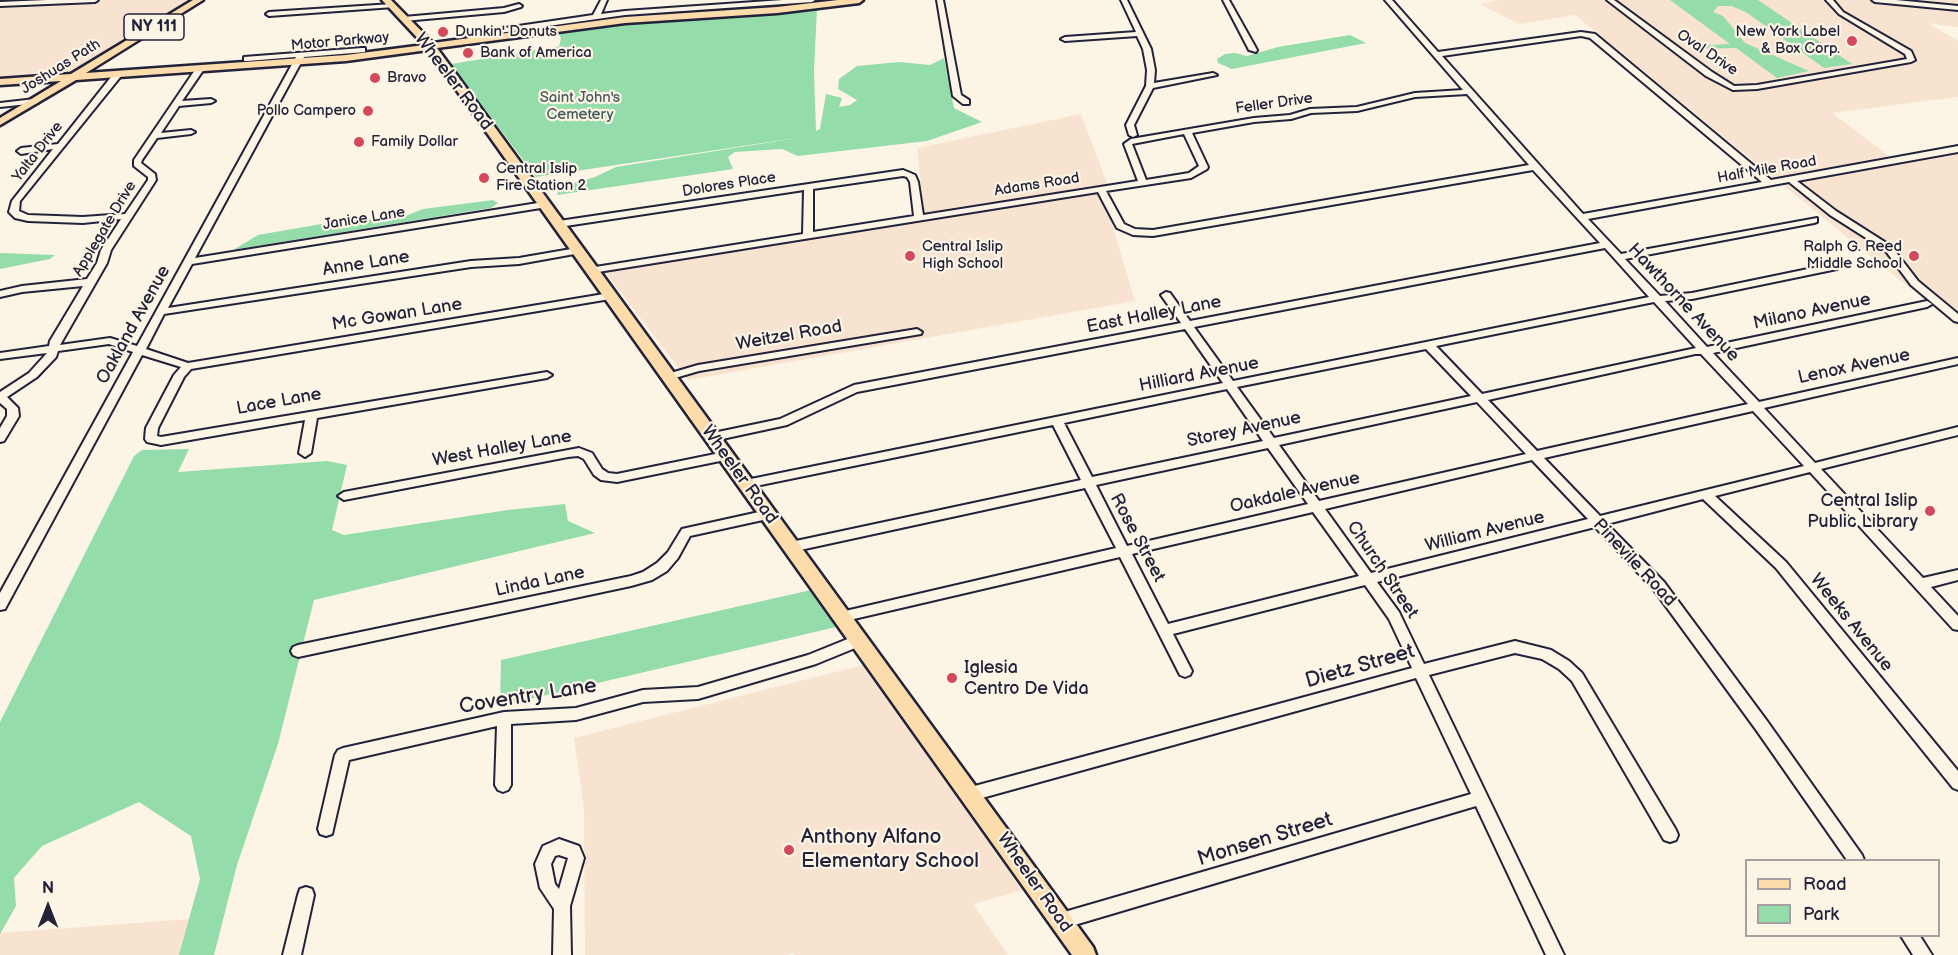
<!DOCTYPE html>
<style>
body{margin:0}
#map{position:relative;width:1958px;height:955px;overflow:hidden;background:#fcf5e5;font-family:"Balsamiq Sans",sans-serif}
canvas{display:block}
.legend{position:absolute;left:1745px;top:859px;width:195px;height:78px;box-sizing:border-box;background:#fcf5e5;border:2px solid #a5a1a1;margin:0;padding:8px 10px;list-style:none;font-size:18px;color:#22223b}
.legend li{display:flex;align-items:center;gap:12px;height:30px}
.legend b{width:30px;border:2px solid #a5a1a1}
.north{position:absolute;left:18px;top:877px;width:60px;height:60px;-webkit-text-stroke:4px #fcf5e5;paint-order:stroke;rotate:0deg;font-size:16px;font-weight:700;line-height:24px;text-align:center;color:#22223b}
.north::after{content:'';display:block;margin:auto;width:21px;height:27px;background:#22223b;clip-path:polygon(50% 0,100% 100%,50% 72%,0 100%)}
</style>
<div id="map">
<canvas width="1958" height="955"></canvas>
<ul class="legend">
<li><b style="height:8px;background:#fddcac"></b>Road</li>
<li><b style="height:16px;background:#94dcaa"></b>Park</li>
</ul>
<div class="north">N</div>
</div>
<script>
const context = document.querySelector('canvas').getContext('2d');
context.lineJoin = 'round';
function fillPath(path, color) {
  context.fillStyle = color;
  context.fill(path, 'evenodd');
}
function toPath(rows) {
  const path = new Path2D();
  for (const r of rows) {
    path.moveTo(r[0], r[1]);
    for (let i = 2; i < r.length; i += 2) path.lineTo(r[i], r[i + 1]);
  }
  return path;
}
function strokePath(path, color, width, dash) {
  context.strokeStyle = color;
  context.lineWidth = width;
  context.lineCap = dash ? 'butt' : 'round';
  context.setLineDash(dash || []);
  context.stroke(path);
}
function drawText(font, color, halo, rows, align = 'center') {
  context.font = font + ' "Balsamiq Sans",sans-serif';
  context.lineWidth = 4.5;
  context.setLineDash([]);
  context.textBaseline = 'middle';
  context.strokeStyle = halo;
  context.fillStyle = color;
  for (const [text, x, y, turn = 0] of rows) {
    context.save();
    context.translate(x, y);
    context.rotate((+turn || 0) * Math.PI / 180);
    context.textAlign = isNaN(turn) ? turn : align;
    if (halo) context.strokeText(text, 0, 0);
    context.fillText(text, 0, 0);
    context.restore();
  }
}
const built = toPath([
 [0,0,198,0,71,77,0,82],
 [1499,0,1958,0,1958,8,1951,8,1958,14,1958,27,1928,23,1958,41,1958,97,1832,113,1889,156,1774,178,1575,15,1519,24,1480,4],
 [1081,114,1108,186,1101,187,1135,301,688,380,604,271,925,220,917,148],
 [1958,152,1958,327,1783,185],
 [863,665,1022,890,973,904,1008,955,795,955,794,953,787,955,585,955,584,810,574,738],
 [217,917,206,955,0,955,0,933]
]);
const green = toPath([
 [1670,0,1758,0,1852,64,1824,68,1746,12,1731,6,1718,6,1713,12,1723,16,1745,43,1809,71,1777,78,1736,48,1695,49,1692,46,1730,44],
 [817,8,814,71,816,131,820,129,826,94,842,98,839,107,850,105,857,100,838,89,839,79,857,66,899,62,930,65,944,58,954,108,982,122,927,141,798,156,782,149,735,152,728,157,733,169,557,195,560,187,595,177,616,167,803,137,536,177,451,64,562,46,559,46,561,39,559,34,564,29,624,22],
 [1350,35,1366,43,1232,69,1218,63,1217,59,1225,54,1235,53,1247,56,1278,47],
 [493,200,498,203,491,208,233,250,258,235,350,219,357,221,403,217,423,209],
 [0,253,55,255,50,259,0,269],
 [189,449,178,472,327,461,347,465,332,530,344,535,508,510,565,504,568,521,595,533,314,600,278,744,237,865,214,955,179,955,200,879,191,836,139,802,42,846,14,878,16,906,0,934,0,722,134,456,142,450],
 [811,590,836,627,500,706,501,660]
]);
const minor = toPath([
 [47,0,98,0,95,2,0,6,0,2,47,0],
 [601,0,607,0,601,14,625,11,783,0,815,0,812,2,625,15,471,37,467,35,471,33,593,15,601,0],
 [937,0,943,0,961,95,969,100,969,104,963,104,953,96,937,0],
 [1121,0,1127,0,1151,49,1155,70,1154,83,1213,73,1217,75,1153,88,1134,125,1137,135,1133,137,1129,135,1126,125,1146,86,1147,70,1143,49,1137,36,1065,41,1061,39,1065,37,1136,32,1121,0],
 [1223,0,1229,0,1257,50,1256,52,1249,50,1223,0],
 [1385,0,1392,0,1438,52,1581,32,1595,34,1771,180,1958,146,1958,152,1797,181,1836,211,1891,246,1918,281,1958,314,1958,322,1954,321,1911,285,1885,250,1830,215,1789,182,1588,219,1621,254,1817,218,1817,222,1814,223,1625,259,1660,296,1692,293,1837,263,1842,266,1837,269,1692,299,1665,301,1707,347,1927,301,1932,304,1927,307,1713,353,1759,402,1958,358,1958,364,1764,408,1815,463,1958,427,1958,435,1821,469,1923,578,1958,570,1958,580,1931,587,1958,616,1958,630,1953,629,1810,472,1715,496,1786,562,1958,771,1958,790,1953,788,1776,568,1703,499,1607,524,1664,582,1767,721,1862,855,1864,860,1847,860,1757,731,1654,590,1595,527,1377,582,1399,612,1424,664,1515,641,1551,650,1569,661,1582,673,1676,830,1678,835,1676,840,1670,842,1664,840,1572,681,1559,669,1542,659,1515,653,1429,675,1564,955,1546,955,1476,806,1061,929,1055,927,1053,921,1055,915,1061,913,1471,794,1416,678,971,801,966,799,963,794,966,789,971,787,1412,668,1389,619,1365,585,1173,634,1192,671,1190,675,1185,677,1180,675,1120,557,841,622,836,621,834,617,836,613,841,612,1116,548,1085,488,791,552,786,550,785,547,786,544,791,542,1081,480,1053,425,746,488,740,484,746,480,1223,383,1185,329,857,392,787,425,713,441,707,437,713,433,780,419,854,385,1181,323,1161,295,1166,292,1170,293,1190,321,1600,243,1533,170,1153,236,1133,235,1117,228,1098,192,592,273,589,272,589,268,803,234,804,190,559,227,554,224,559,221,903,170,915,175,918,182,923,215,1138,181,1124,144,1131,139,1254,118,1290,115,1310,109,1357,107,1415,93,1463,90,1385,0],
 [1581,36,1590,38,1762,182,1583,214,1442,56,1581,36],
 [1467,94,1529,165,1153,230,1135,229,1124,224,1106,191,1191,178,1207,169,1208,167,1192,133,1254,122,1291,119,1311,113,1357,111,1415,97,1467,94],
 [1184,134,1199,166,1189,173,1146,180,1132,144,1184,134],
 [903,176,907,177,910,182,914,216,813,232,813,189,903,176],
 [1605,248,1649,297,1233,381,1194,327,1605,248],
 [1654,302,1696,348,1482,394,1436,346,1654,302],
 [1426,349,1471,396,1274,438,1237,387,1426,349],
 [1695,354,1701,354,1748,404,1537,451,1488,400,1695,354],
 [1227,389,1263,441,1092,477,1064,423,1227,389],
 [1477,402,1526,454,1319,501,1279,445,1477,402],
 [1753,411,1804,466,1600,516,1544,458,1753,411],
 [1268,448,1308,504,1127,546,1096,485,1268,448],
 [1532,460,1588,519,1371,573,1325,509,1532,460],
 [1313,512,1359,576,1168,624,1132,554,1313,512],
 [1607,0,1614,0,1712,72,1734,86,1757,85,1907,59,1905,54,1839,14,1826,0,1833,0,1843,12,1911,51,1915,60,1911,62,1757,89,1733,90,1706,76,1607,0],
 [1872,0,1896,0,1958,6,1958,10,1875,2,1872,0],
 [392,4,395,6,394,7,269,16,266,14,269,12,392,4],
 [519,4,522,6,521,7,504,12,404,21,401,19,404,17,504,8,519,4],
 [362,48,365,48,365,52,304,57,195,258,544,202,547,203,547,207,192,264,168,308,471,261,519,258,577,248,582,251,580,253,519,264,471,267,164,314,146,349,188,363,610,293,615,296,610,299,191,369,184,377,158,428,157,436,161,437,547,372,552,375,547,378,317,418,311,453,305,457,299,453,305,420,161,445,147,442,145,439,146,428,174,375,181,367,142,355,5,609,0,610,0,593,133,352,109,344,58,351,56,357,37,377,7,397,18,408,19,416,4,441,0,442,0,428,7,416,7,409,0,403,0,392,29,373,47,353,0,359,0,353,49,346,50,341,83,286,22,292,0,297,0,291,22,286,87,279,97,263,101,250,121,219,83,223,28,221,15,218,9,212,12,201,53,149,21,154,17,151,21,148,58,144,115,72,121,72,121,76,20,201,19,211,28,215,83,217,125,214,148,180,148,177,134,166,134,160,197,67,204,69,182,101,211,99,215,101,211,103,179,106,161,133,191,130,195,132,191,134,157,138,142,160,141,163,155,174,156,180,111,250,107,263,60,345,110,338,137,346,296,57,247,61,244,61,244,57,362,48],
 [35,99,38,99,38,103,0,107,0,103,35,99],
 [917,329,922,332,921,334,699,371,668,380,663,377,664,375,698,365,917,329],
 [579,448,592,453,602,469,608,473,617,474,725,452,731,456,725,460,617,482,601,480,594,475,584,459,578,456,568,457,344,500,338,496,344,492,579,448],
 [768,510,772,512,774,515,772,518,690,536,678,558,667,571,652,580,631,586,298,657,293,655,291,651,293,647,298,645,631,576,643,572,657,563,668,552,682,529,768,510],
 [860,634,865,636,867,640,865,644,816,664,698,699,643,702,576,720,511,724,511,785,508,790,503,792,498,790,495,785,497,726,349,760,332,834,326,836,320,834,318,829,335,755,338,750,343,748,504,712,576,708,643,690,698,687,808,655,860,634],
 [559,839,579,846,584,858,570,906,571,955,553,955,554,909,540,888,535,864,543,846,559,839],
 [559,855,568,858,559,889,555,884,551,864,555,856,559,855],
 [306,887,312,889,314,895,301,955,283,955,298,895,300,889,306,887],
 [1901,936,1920,936,1932,955,1913,955,1901,936]
]);
const major = toPath([
 [193,0,203,0,86,73,346,55,424,45,382,0,391,0,433,43,625,17,777,7,838,0,863,0,859,3,777,13,625,23,437,48,1093,947,1096,955,1072,955,428,50,346,61,76,80,0,125,0,118,61,81,0,85,0,79,71,74,193,0]
]);
const markers = [
 [443,32,6,"#d1495b"],
 [1852,41,6,"#d1495b"],
 [468,53,6,"#d1495b"],
 [375,78,6,"#d1495b"],
 [368,111,6,"#d1495b"],
 [359,142,6,"#d1495b"],
 [484,178,6,"#d1495b"],
 [910,256,6,"#d1495b"],
 [1914,256,6,"#d1495b"],
 [1930,511,6,"#d1495b"],
 [952,678,6,"#d1495b"],
 [789,850,6,"#d1495b"]
];
const farPoinames = [
 ["Dunkin' Donuts",455,32],
 ["New York Label",1840,32,"right"],
 ["& Box Corp.",1840,49,"right"],
 ["Bank of America",480,53],
 ["Bravo",387,78],
 ["Pollo Campero",356,111,"right"],
 ["Family Dollar",371,142],
 ["Central Islip",496,169],
 ["Fire Station 2",496,186],
 ["Central Islip",922,247],
 ["High School",922,264],
 ["Ralph G. Reed",1902,247,"right"],
 ["Middle School",1902,264,"right"]
];
const farStreetnames = [
 ["Motor Parkway",340,42,-5],
 ["Oval Drive",1707,53,34],
 ["Joshuas Path",61,67,-32],
 ["Feller Drive",1274,104,-8],
 ["Yalta Drive",38,152,-52],
 ["Half Mile Road",1767,170,-10],
 ["Dolores Place",729,185,-9],
 ["Adams Road",1037,185,-9],
 ["Janice Lane",364,219,-9],
 ["Applegate Drive",105,229,-59]
];
const farParknames = [
 ["Saint John's",580,98],
 ["Cemetery",580,115]
];
const shields = [
 [154,27,60]
];
const shieldNames = [
 ["NY 111",154,27]
];
const streetNames = [
 ["Wheeler Road",453,82,53],
 ["Anne Lane",366,264,-9],
 ["Hawthorne Avenue",1683,303,47],
 ["Milano Avenue",1812,312,-12],
 ["Mc Gowan Lane",397,315,-9],
 ["East Halley Lane",1154,315,-11],
 ["Oakland Avenue",134,325,-61],
 ["Weitzel Road",789,336,-10],
 ["Lenox Avenue",1854,367,-12],
 ["Hilliard Avenue",1199,375,-11],
 ["Lace Lane",279,402,-10],
 ["Storey Avenue",1244,430,-12],
 ["West Halley Lane",502,449,-10],
 ["Wheeler Road",739,475,54],
 ["Oakdale Avenue",1295,493,-13],
 ["William Avenue",1485,532,-14],
 ["Rose Street",1137,538,62],
 ["Pinevile Road",1634,563,47],
 ["Church Street",1382,570,56],
 ["Linda Lane",540,582,-12],
 ["Weeks Avenue",1851,623,51],
 ["Wheeler Road",1034,883,55]
];
const poiNames = [
 ["Central Islip",1918,501],
 ["Public Library",1918,522],
 ["Iglesia",964,668,"left"],
 ["Centro De Vida",964,689,"left"]
];
const nearStreetnames = [
 ["Dietz Street",1360,667,-16],
 ["Coventry Lane",528,697,-9],
 ["Monsen Street",1265,840,-17]
];
const nearPoinames = [
 ["Anthony Alfano",801,838],
 ["Elementary School",801,862]
];
fillPath(built, '#f7e3cf');
fillPath(green, '#94dcaa');
strokePath(minor, '#22223b', 4);
strokePath(major, '#22223b', 5);
fillPath(minor, '#fcf5e5');
fillPath(major, '#fddcac');
for (const [x, y, r, color] of markers) {
  const dot = new Path2D();
  dot.arc(x, y, r, 0, 2 * Math.PI);
  context.fillStyle = color;
  context.fill(dot);
  strokePath(dot, '#fcf5e5', 2);
}
drawText('15px', '#22223b', '#fcf5e5', farPoinames, 'left');
drawText('15px', '#22223b', '#fcf5e5', farStreetnames);
drawText('15px', '#445a5c', '#fcf5e5', farParknames);
for (const [x, y, w] of shields) {
  const box = new Path2D();
  box.roundRect(x - w / 2, y - 13, w, 26, 4.5);
  context.fillStyle = '#fcf5e5';
  context.fill(box);
  strokePath(box, '#22223b', 1.5);
}
drawText('bold 16px', '#22223b', null, shieldNames);
drawText('18px', '#22223b', '#fcf5e5', streetNames);
drawText('18px', '#22223b', '#fcf5e5', poiNames, 'right');
drawText('21px', '#22223b', '#fcf5e5', nearStreetnames);
drawText('21px', '#22223b', '#fcf5e5', nearPoinames, 'left');
</script>
